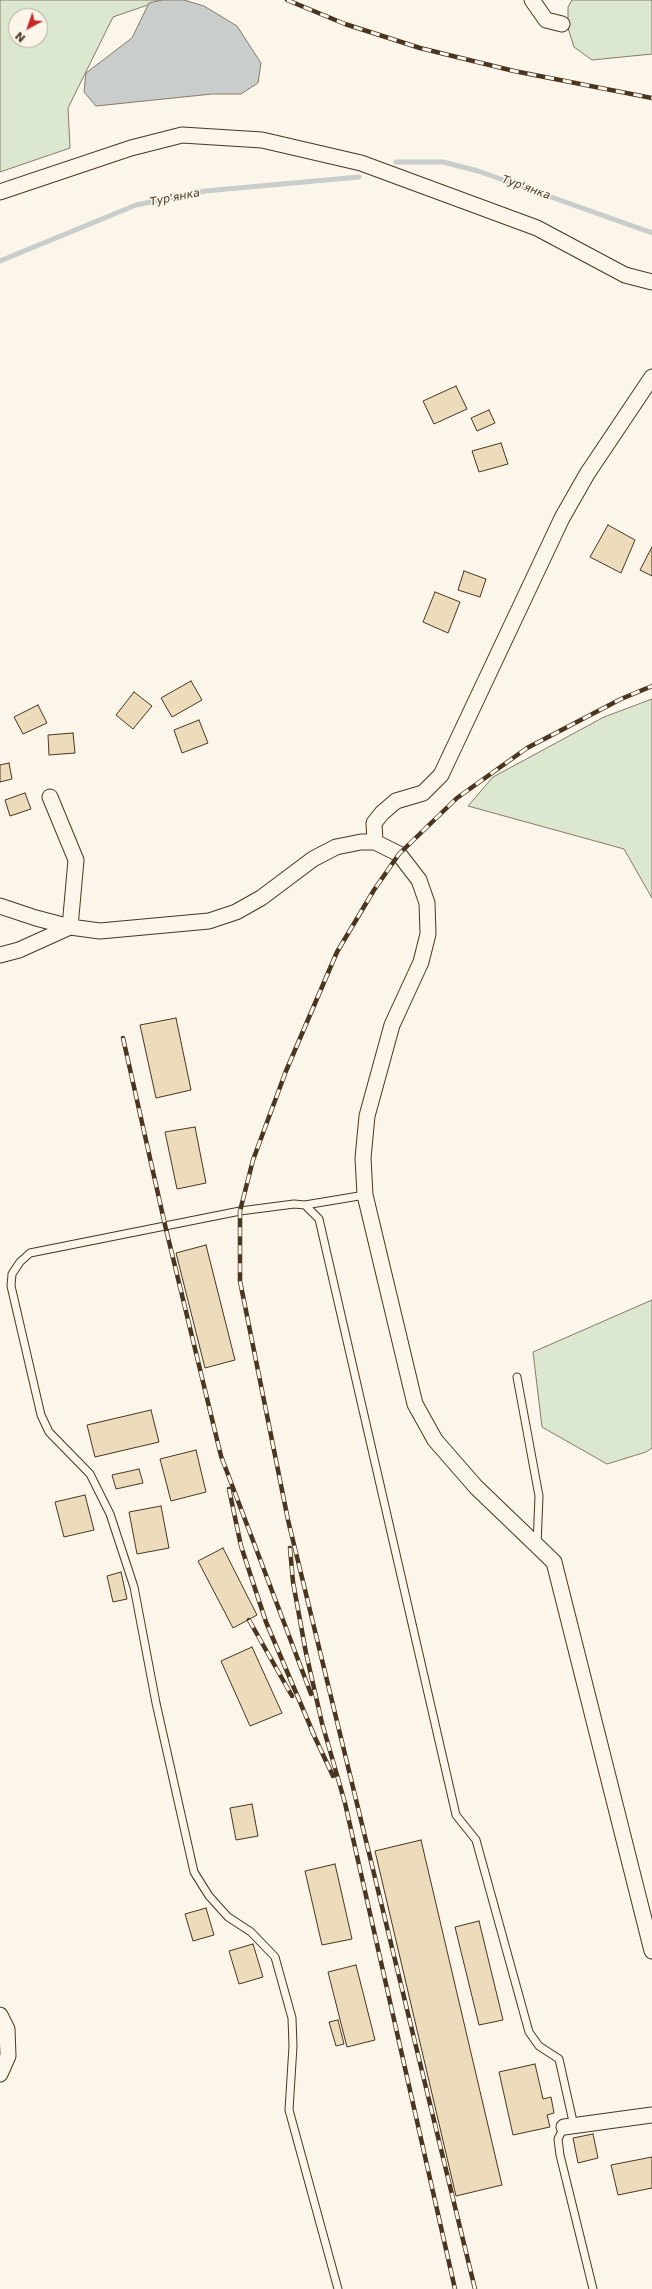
<!DOCTYPE html>
<meta charset="utf-8">
<style>
body{margin:0}
#map{position:relative;width:652px;height:2289px;overflow:hidden;background:#fbf6e9;font-family:"DejaVu Sans",sans-serif}
canvas{display:block}
.north{position:absolute;left:8px;top:8px;width:40px;height:40px;box-sizing:border-box;background:#fbf6e9;border:1px solid #b4a999;border-radius:50%;rotate:220deg;font-size:11px;font-weight:700;line-height:16px;text-align:center;color:#4a3520}
.north::after{content:'';display:block;margin:auto;width:14px;height:18px;background:#c62828;clip-path:polygon(50% 0,100% 100%,50% 72%,0 100%)}
</style>
<div id="map">
<canvas width="652" height="2289"></canvas>
<div class="north">N</div>
</div>
<script>
const context = document.querySelector('canvas').getContext('2d');
context.lineJoin = 'round';
function fillPath(path, color) {
  context.fillStyle = color;
  context.fill(path, 'evenodd');
}
function toPath(rows) {
  const path = new Path2D();
  for (const r of rows) {
    path.moveTo(r[0], r[1]);
    for (let i = 2; i < r.length; i += 2) path.lineTo(r[i], r[i + 1]);
  }
  return path;
}
function strokePath(path, color, width, dash) {
  context.strokeStyle = color;
  context.lineWidth = width;
  context.lineCap = dash ? 'butt' : 'round';
  context.setLineDash(dash || []);
  context.stroke(path);
}
function drawText(font, color, halo, rows, align = 'center') {
  context.font = font + ' "DejaVu Sans",sans-serif';
  context.lineWidth = 3;
  context.setLineDash([]);
  context.textBaseline = 'middle';
  context.strokeStyle = halo;
  context.fillStyle = color;
  for (const [text, x, y, turn = 0] of rows) {
    context.save();
    context.translate(x, y);
    context.rotate((+turn || 0) * Math.PI / 180);
    context.textAlign = isNaN(turn) ? turn : align;
    if (halo) context.strokeText(text, 0, 0);
    context.fillText(text, 0, 0);
    context.restore();
  }
}
const green = toPath([
 [0,0,162,0,113,17,68,108,70,148,0,172,0,0],
 [16,16,40,16,40,40,16,40,16,16],
 [572,0,652,0,652,54,592,60,574,47,568,28,568,7,572,0],
 [652,699,652,898,624,849,468,806,493,777,604,717,652,699],
 [652,1300,652,1448,646,1452,607,1464,542,1427,533,1352,652,1300]
]);
const water = toPath([
 [162,0,184,0,204,6,237,26,261,63,258,83,241,94,212,94,96,106,84,92,86,73,132,38,149,3,162,0]
]);
const stream = toPath([
 [396,162,443,162,478,171,652,233],
 [0,261,136,205,205,191,359,177]
]);
const building = toPath([
 [456,386,467,409,434,424,423,401,456,386],
 [489,410,495,423,477,431,471,418,489,410],
 [501,443,508,464,479,472,472,451,501,443],
 [608,525,635,540,621,573,590,557,608,525],
 [652,547,652,576,640,570,652,547],
 [464,571,486,579,480,597,458,590,464,571],
 [435,592,460,602,448,633,423,622,435,592],
 [191,681,202,700,172,717,161,698,191,681],
 [134,692,152,706,133,729,116,715,134,692],
 [38,705,47,723,23,734,14,717,38,705],
 [199,720,208,743,182,753,174,730,199,720],
 [73,733,75,753,49,755,48,735,73,733],
 [9,763,12,779,0,782,0,765,9,763],
 [25,793,31,809,10,816,5,800,25,793],
 [176,1018,191,1090,156,1098,140,1025,176,1018],
 [195,1127,206,1183,177,1189,165,1132,195,1127],
 [206,1245,235,1360,205,1368,176,1253,206,1245],
 [151,1410,159,1442,95,1457,87,1425,151,1410],
 [196,1450,206,1492,171,1501,160,1459,196,1450],
 [139,1469,143,1483,116,1489,112,1475,139,1469],
 [85,1495,94,1530,64,1537,55,1502,85,1495],
 [161,1506,169,1548,137,1554,129,1512,161,1506],
 [223,1548,257,1615,233,1628,198,1561,223,1548],
 [121,1572,127,1599,113,1602,107,1576,121,1572],
 [252,1647,282,1713,250,1726,221,1661,252,1647],
 [252,1804,258,1836,236,1840,230,1808,252,1804],
 [421,1840,502,2185,456,2196,375,1851,421,1840],
 [335,1864,352,1939,322,1945,305,1871,335,1864],
 [206,1908,214,1935,193,1941,185,1914,206,1908],
 [479,1921,503,2020,479,2025,455,1927,479,1921],
 [253,1944,263,1977,239,1984,229,1951,253,1944],
 [356,1965,375,2040,347,2047,328,1972,356,1965],
 [338,2020,344,2044,336,2046,329,2022,338,2020],
 [535,2064,543,2099,551,2097,554,2113,547,2115,550,2127,513,2135,499,2072,535,2064],
 [593,2134,598,2158,578,2163,573,2138,593,2134],
 [652,2157,652,2188,618,2195,611,2165,652,2157]
]);
const service = toPath([
 [305,1205,365,1195],
 [517,1377,539,1496,537,1545],
 [564,2127,558,2139,560,2155,593,2289],
 [338,2289,289,2110,293,2046,292,2018,275,1957,251,1932,228,1917,209,1896,194,1872,156,1703,134,1587,110,1514,90,1474,49,1432,41,1415,11,1286,12,1274,20,1262,30,1253,240,1211,294,1204,305,1205,319,1219,456,1815,476,1840,529,2032,539,2046,559,2059,574,2126]
]);
const minor = toPath([
 [532,0,546,20,562,24],
 [0,192,131,148,182,135,262,140,361,163,537,228,625,275,652,282],
 [375,842,374,823,382,813,396,801,423,793,441,775,562,518,587,474,652,377],
 [0,906,36,918,70,927,100,931,209,921,236,912,261,898,313,859,336,847,361,842,375,842,399,854,419,880,427,903,428,934,421,962,392,1025,367,1116,363,1158,365,1195,415,1404,435,1440,476,1487,554,1562,652,1951],
 [0,955,19,950,70,927,76,860,50,797],
 [0,2015,7,2029,8,2056,0,2074],
 [564,2127,652,2115]
]);
const rail = toPath([
 [287,0,345,24,420,48,514,71,652,98],
 [123,1038,165,1225,221,1456,311,1694],
 [229,1489,241,1546,266,1622,314,1735],
 [290,1548,293,1582,306,1653,322,1723,345,1803,455,2289],
 [249,1620,292,1696],
 [311,1729,333,1776],
 [475,2289,288,1520,240,1281,240,1211,253,1160,286,1071,337,952,374,890,399,854,457,798,527,748,621,699,652,686]
]);
const waterNames = [
 ["Тур'янка",526,188,20],
 ["Тур'янка",175,198,-11]
];
fillPath(green, '#dce7d0');
strokePath(green, '#887966', 1);
fillPath(water, '#c9cecd');
strokePath(water, '#887966', 1);
strokePath(stream, '#c9cecd', 5);
fillPath(building, '#ecdcbc');
strokePath(building, '#4a3520', 1);
strokePath(service, '#4a3520', 9);
strokePath(minor, '#4a3520', 17);
strokePath(service, '#fbf6e9', 7);
strokePath(minor, '#fbf6e9', 15);
strokePath(rail, '#4a3520', 4.5);
strokePath(rail, '#fbf6e9', 3, [9]);
drawText('italic 11px', '#4a3520', '#fbf6e9', waterNames);
</script>
